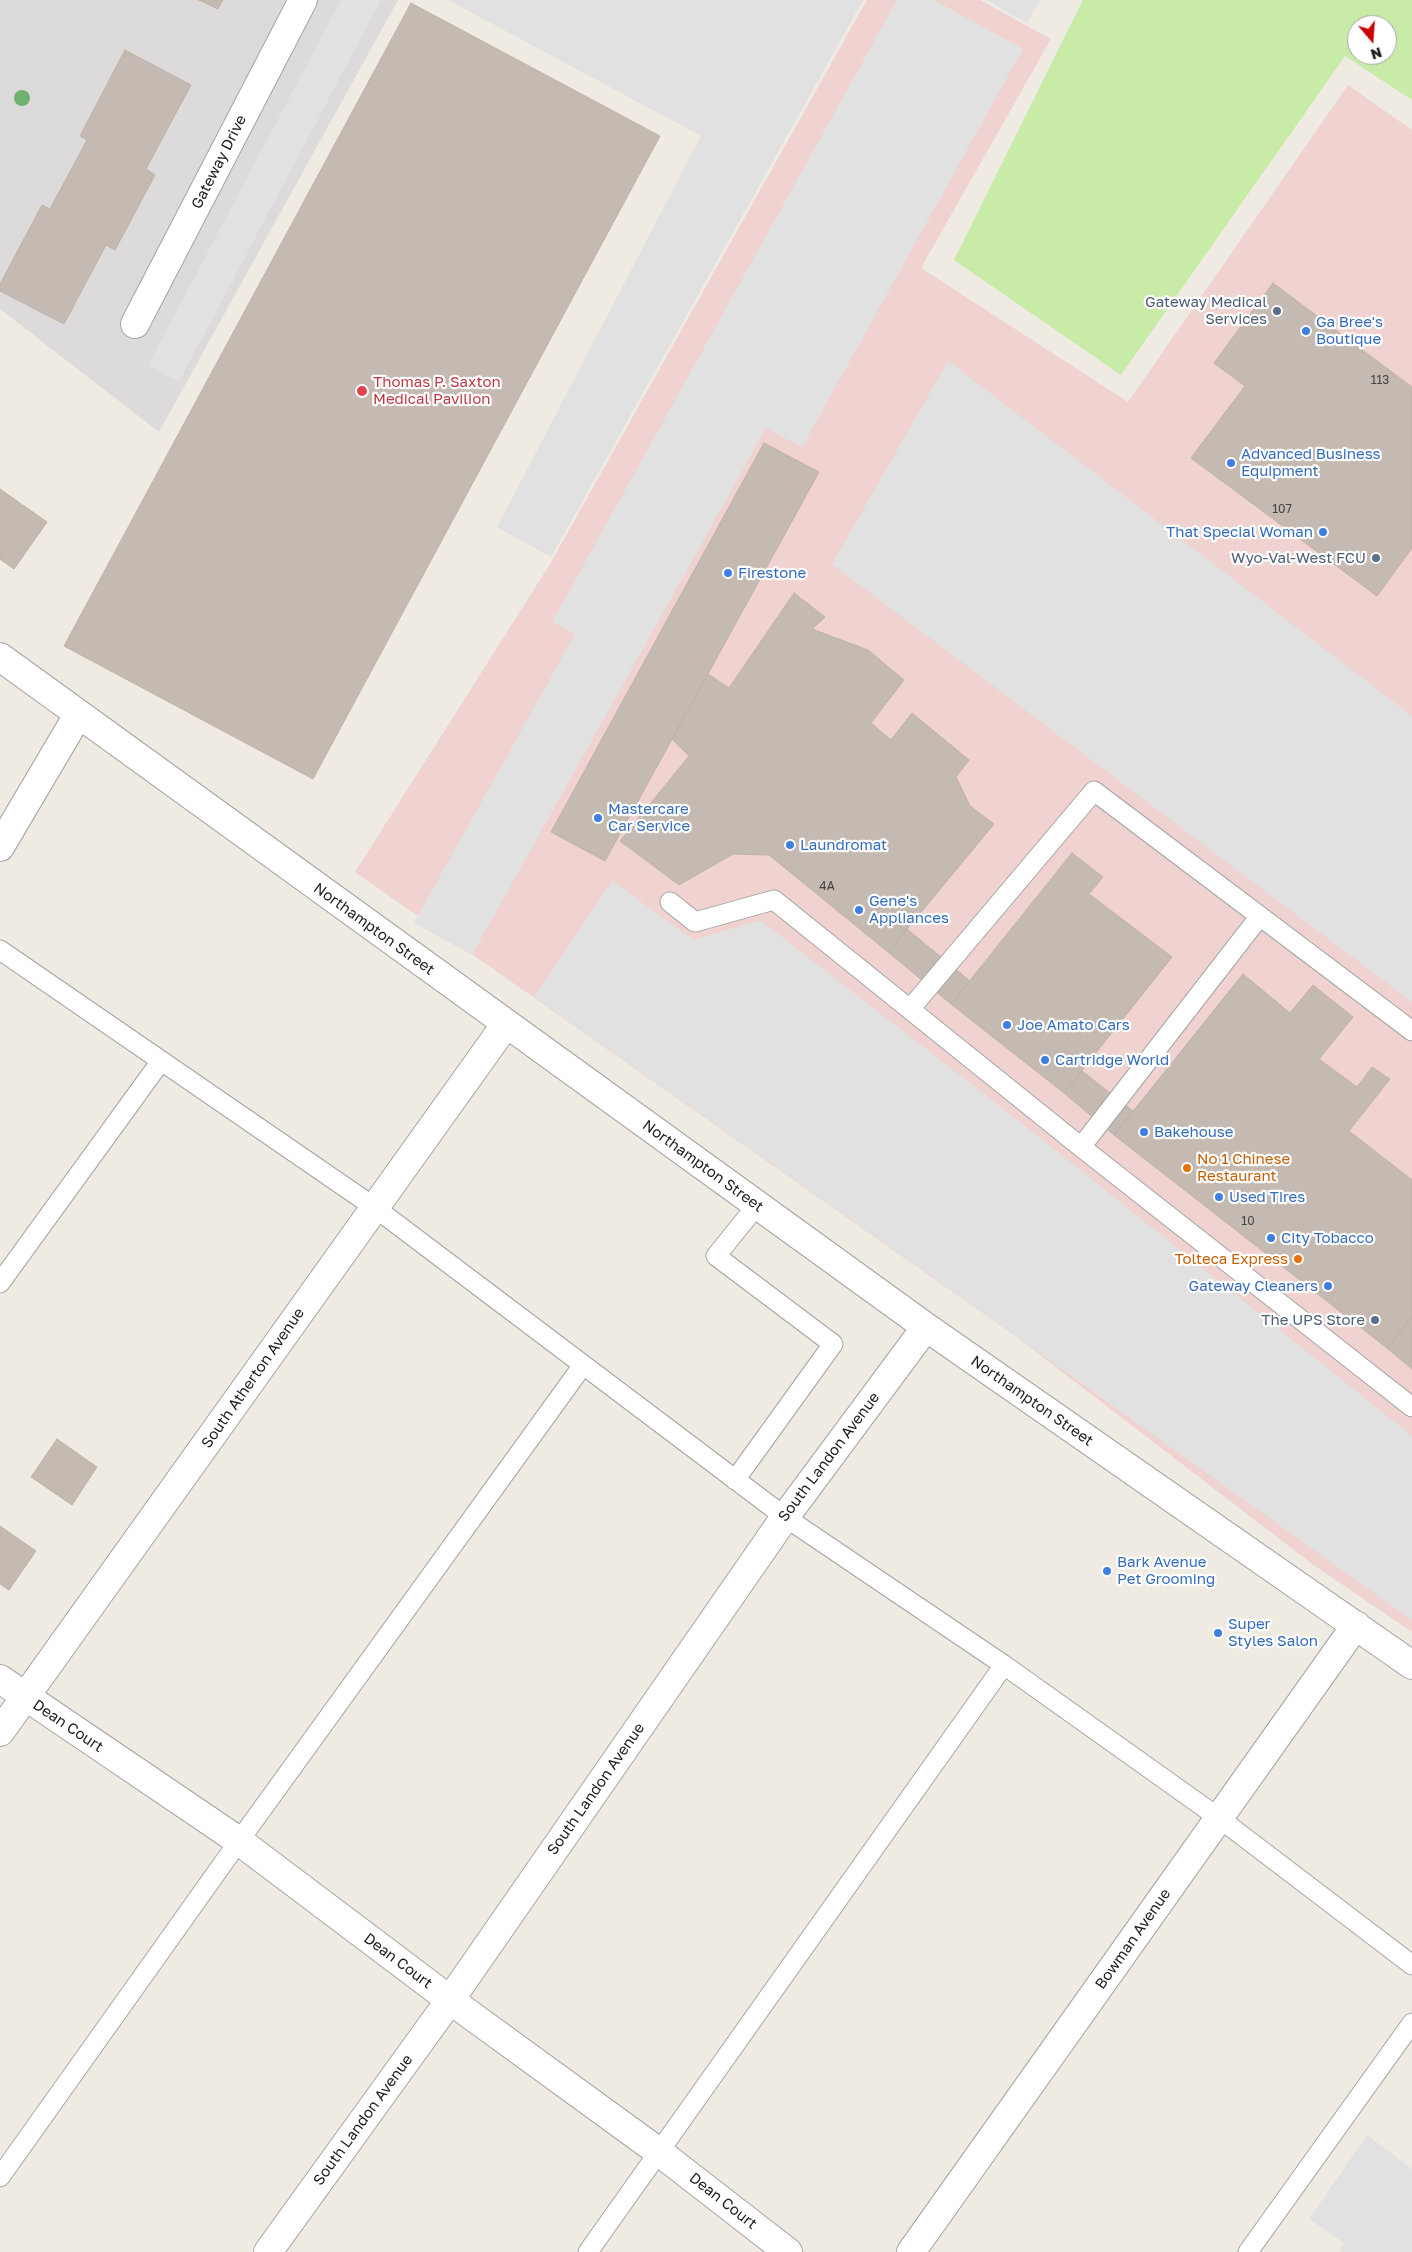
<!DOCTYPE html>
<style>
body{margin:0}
#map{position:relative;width:1412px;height:2252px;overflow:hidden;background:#efebe3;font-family:"Golos Text",sans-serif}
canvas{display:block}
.north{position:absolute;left:1347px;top:15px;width:50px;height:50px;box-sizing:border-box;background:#fff;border:1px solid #a5a5a5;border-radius:50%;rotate:162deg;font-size:14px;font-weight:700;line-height:20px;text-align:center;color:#1d1d1d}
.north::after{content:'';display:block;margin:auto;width:18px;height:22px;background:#cb0000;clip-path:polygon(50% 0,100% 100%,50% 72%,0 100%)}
</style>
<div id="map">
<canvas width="1412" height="2252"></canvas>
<div class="north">N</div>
</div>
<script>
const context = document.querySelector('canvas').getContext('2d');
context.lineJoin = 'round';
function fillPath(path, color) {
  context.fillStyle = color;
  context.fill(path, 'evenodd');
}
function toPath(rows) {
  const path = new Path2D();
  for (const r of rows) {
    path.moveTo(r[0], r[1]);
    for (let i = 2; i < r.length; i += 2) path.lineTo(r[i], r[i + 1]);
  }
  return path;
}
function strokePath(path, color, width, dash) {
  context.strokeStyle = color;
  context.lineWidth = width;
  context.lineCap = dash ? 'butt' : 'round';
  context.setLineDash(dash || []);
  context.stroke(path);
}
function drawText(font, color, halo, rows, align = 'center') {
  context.font = font + ' "Golos Text",sans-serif';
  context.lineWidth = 4.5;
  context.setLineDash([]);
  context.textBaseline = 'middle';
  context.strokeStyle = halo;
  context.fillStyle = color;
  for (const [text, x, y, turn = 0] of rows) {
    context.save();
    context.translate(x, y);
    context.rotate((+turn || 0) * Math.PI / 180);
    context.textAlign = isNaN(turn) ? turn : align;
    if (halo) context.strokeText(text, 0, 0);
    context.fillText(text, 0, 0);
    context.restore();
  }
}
const residential = toPath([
 [0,0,398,0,159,432,0,309]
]);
const commercial = toPath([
 [867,0,980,0,1051,39,921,268,1128,402,1348,85,1412,130,1412,1632,1312,1564,1014,1335,355,872,550,564]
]);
const grass = toPath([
 [1083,0,1412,0,1412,100,1345,56,1121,375,954,260],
 [1357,25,1387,25,1387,55,1357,55]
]);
const parking = toPath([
 [341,0,381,0,179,382,148,365],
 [448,0,863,0,551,557,497,527,701,136],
 [897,0,934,0,1023,49,802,447,766,428,472,955,414,923,575,634,552,622],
 [986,0,1040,0,1027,23],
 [948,361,1412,716,1412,1002,832,564],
 [612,881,694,940,760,920,1034,1133,1412,1436,1412,1620,958,1295,534,997],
 [1367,2135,1412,2169,1412,2252,1340,2252,1344,2243,1309,2219]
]);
const building = toPath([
 [199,0,223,0,218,9,199,0],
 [411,3,660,136,313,779,64,646,411,3],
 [125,50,191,85,146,169,155,175,115,250,106,245,64,324,0,291,0,284,42,205,50,209,87,140,80,136,125,50],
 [1273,283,1412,387,1412,548,1377,596,1191,458,1245,386,1214,363,1273,283],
 [764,443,819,472,605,861,551,832,764,443],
 [0,489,47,522,14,569,0,559,0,489],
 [794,593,825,617,812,629,868,650,904,680,871,723,891,740,912,713,969,760,956,777,970,806,994,824,888,952,769,855,733,854,679,885,620,841,689,756,672,739,708,674,729,688,794,593],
 [1072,853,1103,877,1089,894,1172,957,1064,1093,951,1004,1072,853],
 [907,929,970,981,951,1004,888,952,907,929],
 [1243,974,1290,1013,1313,985,1353,1017,1319,1059,1357,1087,1372,1067,1390,1079,1349,1131,1412,1180,1412,1316,1387,1348,1114,1135,1243,974],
 [1082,1071,1133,1111,1114,1135,1064,1093,1082,1071],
 [1412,1316,1412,1369,1387,1348,1412,1316],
 [57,1439,97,1467,72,1505,31,1477,57,1439],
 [0,1526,36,1551,9,1590,0,1584,0,1526]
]);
const lane = toPath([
 [670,902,695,922,774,900,1081,1147,1412,1407],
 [0,950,374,1207,785,1517,1004,1665,1219,1818,1412,1965],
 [910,1009,1094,791,1412,1031],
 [1081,1147,1260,916],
 [0,1283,161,1061],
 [735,1480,833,1344,716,1256,757,1205],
 [0,2177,239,1841,583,1365],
 [588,2252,1004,1665],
 [1248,2252,1412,2023]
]);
const street = toPath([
 [135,324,303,0],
 [0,657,926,1327,1412,1665],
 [0,847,78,715],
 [0,1679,239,1841,450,2000,659,2152,788,2252],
 [0,1732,506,1024],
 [268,2252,450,2000,785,1517,926,1327],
 [911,2252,1356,1625]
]);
const trees = [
 [22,98]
];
const markers = [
 [1277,311,5,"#5c6f8a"],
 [1306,331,5,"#3f7fe0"],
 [362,391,6,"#e0444e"],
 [1231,463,5,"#3f7fe0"],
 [1323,532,5,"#3f7fe0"],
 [1376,558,5,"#5c6f8a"],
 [728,573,5,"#3f7fe0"],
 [598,818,5,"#3f7fe0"],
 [790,845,5,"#3f7fe0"],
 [859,910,5,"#3f7fe0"],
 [1007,1025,5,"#3f7fe0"],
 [1045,1060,5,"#3f7fe0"],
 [1144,1132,5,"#3f7fe0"],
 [1187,1168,5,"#e8710a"],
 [1219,1197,5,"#3f7fe0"],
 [1271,1238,5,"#3f7fe0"],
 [1298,1259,5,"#e8710a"],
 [1328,1286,5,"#3f7fe0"],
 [1375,1320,5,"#5c6f8a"],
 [1107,1571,5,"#3f7fe0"],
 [1218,1633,5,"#3f7fe0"]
];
const numberNames = [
 ["113",1380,380],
 ["107",1282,509],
 ["4A",827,886],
 ["10",1248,1221]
];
const streetNames = [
 ["Gateway Drive",219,162,-63],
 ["Northampton Street",374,929,36],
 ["Northampton Street",703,1166,36],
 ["South Atherton Avenue",253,1378,-55],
 ["Northampton Street",1032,1401,35],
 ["South Landon Avenue",829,1457,-53],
 ["Dean Court",68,1726,34],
 ["South Landon Avenue",596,1789,-55],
 ["Bowman Avenue",1133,1939,-55],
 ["Dean Court",398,1961,37],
 ["South Landon Avenue",363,2120,-54],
 ["Dean Court",723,2201,38]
];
const serviceNames = [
 ["Gateway Medical",1267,302],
 ["Services",1267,319],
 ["Wyo-Val-West FCU",1366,558],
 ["The UPS Store",1365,1320]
];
const shopNames = [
 ["Ga Bree's",1316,322],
 ["Boutique",1316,339],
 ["Advanced Business",1241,454],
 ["Equipment",1241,471],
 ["That Special Woman",1313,532,"right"],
 ["Firestone",738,573],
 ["Mastercare",608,809],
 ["Car Service",608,826],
 ["Laundromat",800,845],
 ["Gene's",869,901],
 ["Appliances",869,918],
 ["Joe Amato Cars",1017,1025],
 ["Cartridge World",1055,1060],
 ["Bakehouse",1154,1132],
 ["Used Tires",1229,1197],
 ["City Tobacco",1281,1238],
 ["Gateway Cleaners",1318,1286,"right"],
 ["Bark Avenue",1117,1562],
 ["Pet Grooming",1117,1579],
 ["Super",1228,1624],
 ["Styles Salon",1228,1641]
];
const healthNames = [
 ["Thomas P. Saxton",373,382],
 ["Medical Pavilion",373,399]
];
const foodNames = [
 ["No 1 Chinese",1197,1159],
 ["Restaurant",1197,1176],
 ["Tolteca Express",1288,1259,"right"]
];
fillPath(residential, '#dcdada');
fillPath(commercial, '#f0d3d1');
fillPath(grass, '#c8eba7');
fillPath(parking, '#e1e1e1');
fillPath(building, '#c4bab2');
strokePath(building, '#c1b1a5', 1);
strokePath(lane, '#a4a4a4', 21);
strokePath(street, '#a4a4a4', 30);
strokePath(lane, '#fff', 19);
strokePath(street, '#fff', 28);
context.fillStyle = '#70b070';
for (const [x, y] of trees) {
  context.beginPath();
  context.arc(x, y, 8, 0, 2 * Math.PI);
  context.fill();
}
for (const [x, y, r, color] of markers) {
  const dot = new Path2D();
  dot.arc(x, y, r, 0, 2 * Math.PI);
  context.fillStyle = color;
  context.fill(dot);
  strokePath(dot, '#fff', 2);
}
drawText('12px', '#474442', null, numberNames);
drawText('15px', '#1d1d1d', '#fff', streetNames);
drawText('15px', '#4e5e75', '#fff', serviceNames, 'right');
drawText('15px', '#366cbe', '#fff', shopNames, 'left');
drawText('15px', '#be3a42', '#fff', healthNames, 'left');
drawText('15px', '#c56008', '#fff', foodNames, 'left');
</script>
